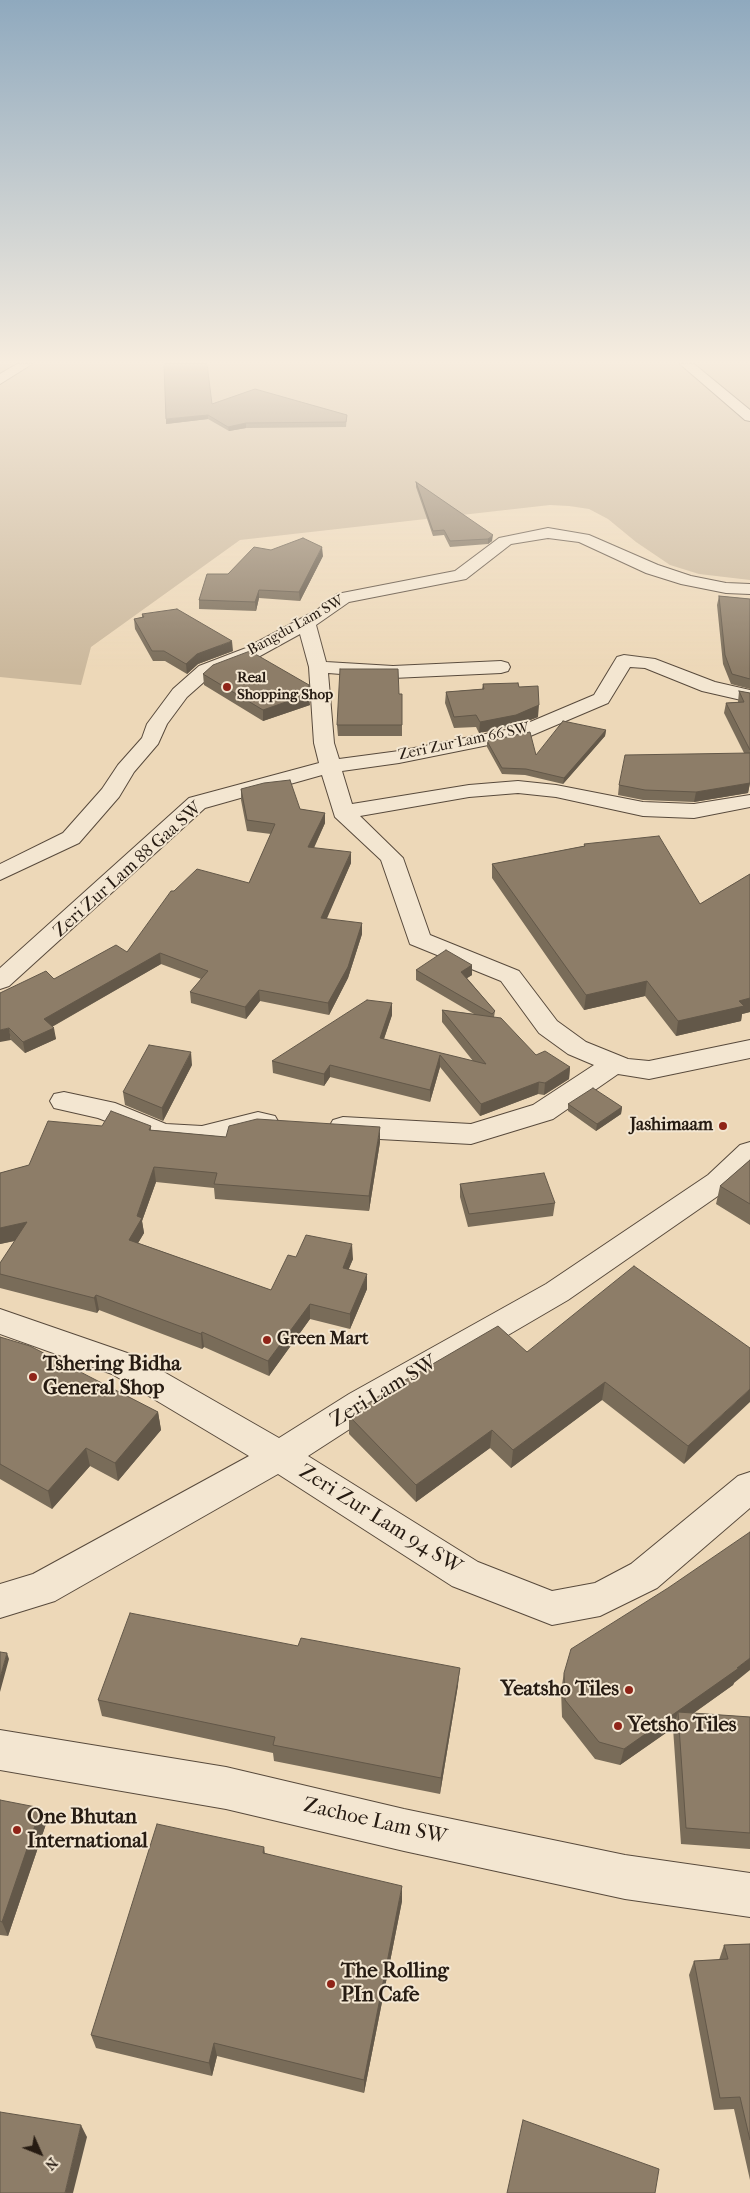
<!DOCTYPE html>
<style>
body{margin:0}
#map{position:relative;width:750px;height:2193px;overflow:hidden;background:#edd8b8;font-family:"IM FELL French Canon",serif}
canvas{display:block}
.north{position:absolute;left:15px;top:2128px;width:50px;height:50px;-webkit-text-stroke:4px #f3e6d1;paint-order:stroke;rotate:134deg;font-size:14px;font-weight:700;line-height:20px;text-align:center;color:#261b12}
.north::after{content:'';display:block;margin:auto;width:18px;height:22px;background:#261b12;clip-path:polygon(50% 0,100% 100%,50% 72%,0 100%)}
</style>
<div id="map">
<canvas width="750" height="2193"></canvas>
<div class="north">N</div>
</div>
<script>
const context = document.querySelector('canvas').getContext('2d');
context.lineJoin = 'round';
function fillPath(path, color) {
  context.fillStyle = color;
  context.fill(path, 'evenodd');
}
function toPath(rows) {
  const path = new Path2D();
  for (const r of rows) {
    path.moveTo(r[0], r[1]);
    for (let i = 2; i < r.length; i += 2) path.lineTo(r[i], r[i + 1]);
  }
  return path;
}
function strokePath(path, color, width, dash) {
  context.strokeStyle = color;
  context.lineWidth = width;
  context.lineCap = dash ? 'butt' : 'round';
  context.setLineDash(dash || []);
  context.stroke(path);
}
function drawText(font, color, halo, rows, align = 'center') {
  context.font = font + ' "IM FELL French Canon",serif';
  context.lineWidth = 4;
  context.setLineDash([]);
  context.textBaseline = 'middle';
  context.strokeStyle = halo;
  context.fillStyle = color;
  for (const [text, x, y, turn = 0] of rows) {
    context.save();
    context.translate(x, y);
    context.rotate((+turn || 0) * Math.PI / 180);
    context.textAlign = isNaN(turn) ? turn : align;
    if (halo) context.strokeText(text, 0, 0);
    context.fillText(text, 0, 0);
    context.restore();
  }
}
const green = toPath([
 [0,364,750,364,750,580,699,574,670,565,636,542,608,519,589,509,569,506,550,505,240,540,91,647,81,685,0,677]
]);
const minor = toPath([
 [17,364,32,364,0,384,0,374,17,364],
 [680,364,694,364,750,410,750,421,745,420,680,364],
 [548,528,589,535,658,565,691,576,726,583,750,584,750,594,726,593,681,584,646,573,579,542,548,538,511,544,466,579,349,602,316,625,326,662,393,666,501,661,508,663,510,667,508,671,501,673,393,678,328,673,334,743,339,759,399,751,516,728,594,695,617,657,624,655,655,659,715,682,750,690,750,702,702,691,645,668,630,667,608,703,528,737,399,763,342,771,352,804,469,785,518,781,556,785,643,802,694,804,750,795,750,807,694,818,643,816,556,797,518,793,469,797,360,816,403,858,430,935,519,971,557,1021,586,1042,628,1059,649,1061,750,1040,750,1058,649,1079,618,1074,553,1119,471,1144,343,1137,333,1134,329,1127,333,1120,343,1117,471,1124,533,1105,594,1065,568,1054,539,1033,501,981,410,944,381,860,335,817,322,775,205,808,9,986,0,989,0,968,189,798,319,763,314,743,309,667,300,634,260,656,213,674,187,697,167,724,158,744,134,772,119,797,79,843,0,880,0,864,63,833,102,789,118,765,142,738,147,724,173,689,199,666,246,648,317,610,337,594,455,571,499,538,548,528],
 [64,1092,115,1103,166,1124,202,1126,258,1112,275,1116,279,1123,275,1130,258,1132,202,1146,163,1143,98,1118,54,1108,50,1101,54,1094,64,1092],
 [750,1142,750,1169,728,1189,568,1300,373,1414,308,1456,478,1562,552,1591,595,1583,631,1564,738,1476,750,1472,750,1508,657,1588,600,1616,552,1625,452,1586,278,1474,55,1601,0,1618,0,1584,33,1574,249,1456,112,1374,0,1334,0,1309,136,1356,279,1438,349,1394,546,1284,708,1175,740,1145,750,1142],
 [0,1730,226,1767,404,1809,625,1855,750,1873,750,1917,625,1899,404,1851,226,1809,0,1770,0,1730]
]);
const wall = toPath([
 [212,404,347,415,346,427,246,428,229,431,208,419,166,424],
 [416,482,492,541,488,544,450,547,444,535,433,536,416,487],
 [323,556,300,601,259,598,256,611,199,609,199,600,228,574],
 [719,596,750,599,750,689,731,684,723,664,717,605],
 [142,614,233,651,198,664,187,674,165,661,153,661,135,629,134,619,142,617],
 [203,674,310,705,263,721,204,685],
 [483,684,519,687,538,717,515,726,479,733,476,727,454,728,445,703,446,692,482,689],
 [739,691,750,693,750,783,748,793,694,802,643,800,618,795,619,785,744,753,724,713,726,703,738,702],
 [337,725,402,725,402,736,338,736],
 [606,730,605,736,563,784,525,775,502,774,487,747,487,741,536,755],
 [241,789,300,809,325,813,325,823,314,848,351,863,326,919,362,934,348,978,329,1015,260,1001,246,1019,191,1003,190,992,201,979,161,964,52,1027,56,1039,25,1053,11,1040,0,993,54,979,127,952,174,891,249,883,271,834,247,831,241,800],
 [584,844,700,904,750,874,750,1012,742,1014,741,1021,676,1036,645,996,584,1010,492,878,492,864,584,846],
 [472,965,472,975,467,978,495,1011,494,1017,536,1055,570,1067,569,1079,544,1095,538,1094,480,1116,440,1067,430,1102,330,1077,324,1086,273,1073,272,1061,392,1003,392,1015,384,1039,473,1061,442,1022,442,1010,474,1014,416,980,416,970],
 [192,1065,163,1121,125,1105,123,1092],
 [568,1104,622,1107,621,1114,596,1131,568,1111],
 [102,1126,151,1126,151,1130,226,1137,380,1142,369,1211,215,1199,214,1188,156,1182,142,1221,144,1233,138,1243,271,1290,296,1257,353,1259,348,1270,367,1289,350,1329,310,1319,269,1376,204,1347,202,1349,99,1310,97,1313,0,1288,0,1263,15,1241,0,1244,0,1173,29,1165],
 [750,1160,750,1225,716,1204,720,1186],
 [460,1184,555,1203,553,1216,468,1227,460,1197],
 [0,1337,158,1412,161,1430,118,1481,90,1466,52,1509,0,1479],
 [750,1348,684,1464,602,1400,511,1468,490,1448,416,1502,349,1434,349,1416,527,1352],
 [564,1673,734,1683,733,1685,694,1713,750,1717,750,1849,681,1844,673,1728,620,1765,595,1759,562,1717,561,1690],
 [458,1685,440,1794,274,1761,273,1753,102,1716,98,1700],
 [0,1800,46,1824,8,1936,0,1935],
 [264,1847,265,1853,402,1901,364,2093,217,2056,212,2076,96,2048,91,2035],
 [750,1944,750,2180,734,2109,714,2110,689,1975,694,1961,719,1960,724,1945]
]);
const shadedWall = toPath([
 [208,415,208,419,166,424,166,419],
 [246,423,246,428,229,431,228,427],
 [493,535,492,541,488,544,488,539],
 [322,547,323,556,300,601,299,592],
 [259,590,259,598,256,611,255,602],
 [232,641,233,651,198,664,187,674,186,664,197,654],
 [309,694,310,705,263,721,263,710],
 [539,705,538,717,515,726,479,733,480,722],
 [606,730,605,736,563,784,564,778],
 [750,783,748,793,694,802,696,792],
 [325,813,325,823,309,858,308,847],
 [351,852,351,863,322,930,321,918],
 [362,923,362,934,348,978,329,1015,328,1003],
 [160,953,161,964,46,1030,44,1019],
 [472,965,472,975,461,982,461,972],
 [647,981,645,996,584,1010,586,995],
 [259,990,260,1001,246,1019,245,1007],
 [750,998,750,1012,742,1014,741,1021,676,1036,678,1021,739,1001],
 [392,1003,392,1015,380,1050,380,1038],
 [9,1028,11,1040,0,1042,0,1030],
 [54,1028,56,1039,25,1053,23,1042],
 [191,1052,192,1065,163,1121,162,1108],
 [440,1055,440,1067,430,1102,430,1090],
 [330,1065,330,1077,324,1086,324,1074],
 [570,1067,569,1079,544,1095,545,1083],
 [539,1082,538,1094,480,1116,481,1104],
 [622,1107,621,1114,596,1131,597,1124],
 [380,1127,380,1142,369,1211,369,1196],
 [154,1167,156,1182,142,1221,144,1233,131,1255,129,1240],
 [27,1222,31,1237,0,1244,0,1228],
 [352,1244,353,1259,343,1283,343,1268],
 [367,1274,367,1289,350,1329,350,1314],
 [96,1295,99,1310,97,1313,94,1298],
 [310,1304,310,1319,269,1376,268,1361],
 [202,1332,204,1347,202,1349,201,1334],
 [605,1382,602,1400,511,1468,513,1450],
 [750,1389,750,1402,684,1464,688,1446],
 [158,1412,161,1430,118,1481,115,1463],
 [492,1430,490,1448,416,1502,416,1485],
 [86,1448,90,1466,52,1509,48,1491],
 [7,1653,9,1659,0,1692,0,1678],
 [750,1658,750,1670,734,1683,733,1685,678,1724,678,1712,673,1728,620,1765,624,1749],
 [460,1668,458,1685,440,1794,441,1778],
 [41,1808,46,1824,8,1936,2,1922],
 [402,1886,402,1901,364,2093,364,2080],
 [214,2043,217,2056,212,2076,209,2063],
 [81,2125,87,2137,73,2193,65,2193]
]);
const building = toPath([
 [164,364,207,364,212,404,255,389,347,415,346,422,246,423,228,427,208,415,166,419,164,364],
 [416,482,493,535,488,539,450,541,444,530,433,531,416,482],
 [303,538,322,547,299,592,259,590,255,602,199,600,207,574,228,574,254,547,271,550,303,538],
 [719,596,750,599,750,679,732,674,725,655,719,596],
 [177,609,232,641,197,654,186,664,164,651,152,651,134,619,144,617,142,614,177,609],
 [250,651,309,685,309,694,263,710,203,674,213,665,250,651],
 [340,669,398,669,399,694,402,694,402,725,337,725,340,669],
 [518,683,519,687,538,686,539,705,516,715,480,722,476,715,454,717,446,692,484,689,483,684,518,683],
 [739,691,750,693,750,750,726,703,744,702,739,691],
 [563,721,606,730,564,778,526,769,502,768,487,741,530,732,536,755,563,721],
 [750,753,750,783,696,792,645,790,619,785,625,755,750,753],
 [290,780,300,809,325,813,308,847,351,852,321,918,362,923,348,967,328,1003,259,990,245,1007,190,992,208,971,160,953,44,1019,54,1028,23,1042,9,1028,0,1030,0,993,46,971,54,979,116,945,127,952,171,891,174,891,197,869,249,883,275,824,247,820,241,789,264,783,290,780],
 [659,836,700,904,750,874,750,998,739,1001,744,1006,678,1021,647,981,586,995,492,864,585,846,584,844,659,836],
 [446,950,472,965,461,972,495,1011,492,1014,416,970,446,950],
 [367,1000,392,1003,380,1038,486,1064,442,1010,501,1018,536,1055,545,1051,570,1067,545,1083,539,1082,481,1104,440,1055,430,1090,330,1065,324,1074,272,1061,367,1000],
 [149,1045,191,1052,162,1108,123,1092,149,1045],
 [593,1088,622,1107,597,1124,568,1104,593,1088],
 [111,1111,151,1126,149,1130,226,1137,229,1126,257,1119,380,1127,369,1196,214,1184,217,1173,154,1167,137,1216,142,1218,129,1240,271,1290,288,1255,296,1257,306,1235,352,1244,343,1268,367,1274,350,1314,310,1304,268,1361,202,1332,201,1334,96,1295,94,1298,0,1274,0,1263,27,1222,0,1228,0,1173,29,1165,48,1121,102,1126,111,1111],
 [750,1160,750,1204,720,1186,750,1160],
 [544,1173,555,1203,469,1214,460,1184,544,1173],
 [634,1266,750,1348,750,1389,688,1446,605,1382,513,1450,492,1430,416,1485,349,1416,388,1390,498,1326,527,1352,634,1266],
 [0,1337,30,1346,158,1412,115,1463,86,1448,48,1491,0,1464,0,1337],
 [750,1532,750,1658,737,1668,739,1668,624,1749,599,1742,565,1700,564,1673,571,1649,668,1588,750,1532],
 [130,1613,298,1646,301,1638,460,1668,441,1778,273,1745,275,1737,98,1700,130,1613],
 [0,1652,7,1653,0,1678,0,1652],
 [678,1712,750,1717,750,1833,686,1828,678,1712],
 [0,1800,41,1808,2,1922,0,1921,0,1800],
 [157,1824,264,1847,263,1853,402,1886,364,2080,214,2043,209,2063,91,2035,157,1824],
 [750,1944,750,2140,740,2097,720,2098,694,1961,728,1959,724,1945,750,1944],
 [0,2112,81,2125,65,2193,0,2193,0,2112],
 [523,2120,659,2169,655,2193,507,2193,523,2120]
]);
const markers = [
 [227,687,5,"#8f2418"],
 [723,1126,5,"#8f2418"],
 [267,1340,5,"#8f2418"],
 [33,1377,5,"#8f2418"],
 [629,1690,5,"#8f2418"],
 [618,1726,5,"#8f2418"],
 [17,1830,5,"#8f2418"],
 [331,1984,5,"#8f2418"]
];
const farStreetnames = [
 ["Bangdu Lam SW",296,626,-29],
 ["Zeri Zur Lam 66 SW",464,742,-12]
];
const farPoinames = [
 ["Real",237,678],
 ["Shopping Shop",237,695]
];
const streetNames = [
 ["Zeri Zur Lam 88 Gaa SW",128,870,-42]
];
const poiNames = [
 ["Jashimaam",713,1126],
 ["Green Mart",277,1340,"left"]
];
const nearPoinames = [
 ["Tshering Bidha",43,1365],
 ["General Shop",43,1389],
 ["Yeatsho Tiles",619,1690,"right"],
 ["Yetsho Tiles",628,1726],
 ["One Bhutan",27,1818],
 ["International",27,1842],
 ["The Rolling",341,1972],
 ["PIn Cafe",341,1996]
];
const nearStreetnames = [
 ["Zeri Lam SW",384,1392,-31],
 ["Zeri Zur Lam 94 SW",380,1520,32],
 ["Zachoe Lam SW",375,1822,13]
];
fillPath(green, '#cbb89c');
strokePath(minor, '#584a3c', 2);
fillPath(minor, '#f3e6d1');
fillPath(wall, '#796c59');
fillPath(shadedWall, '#635849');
fillPath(building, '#8d7d68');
strokePath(building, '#635849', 1);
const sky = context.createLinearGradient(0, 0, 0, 671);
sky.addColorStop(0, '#8fa9be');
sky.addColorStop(0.54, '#f7eddf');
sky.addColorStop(1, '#f7eddf00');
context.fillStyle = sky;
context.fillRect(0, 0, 750, 671);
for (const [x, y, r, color] of markers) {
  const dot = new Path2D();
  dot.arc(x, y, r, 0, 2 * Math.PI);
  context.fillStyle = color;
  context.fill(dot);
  strokePath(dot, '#f3e6d1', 2);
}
drawText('15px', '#261b12', '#f3e6d1', farStreetnames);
drawText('bold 15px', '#261b12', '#f3e6d1', farPoinames, 'left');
drawText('18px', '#261b12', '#f3e6d1', streetNames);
drawText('bold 18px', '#261b12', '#f3e6d1', poiNames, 'right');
drawText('bold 21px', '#261b12', '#f3e6d1', nearPoinames, 'left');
drawText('21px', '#261b12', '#f3e6d1', nearStreetnames);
</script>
